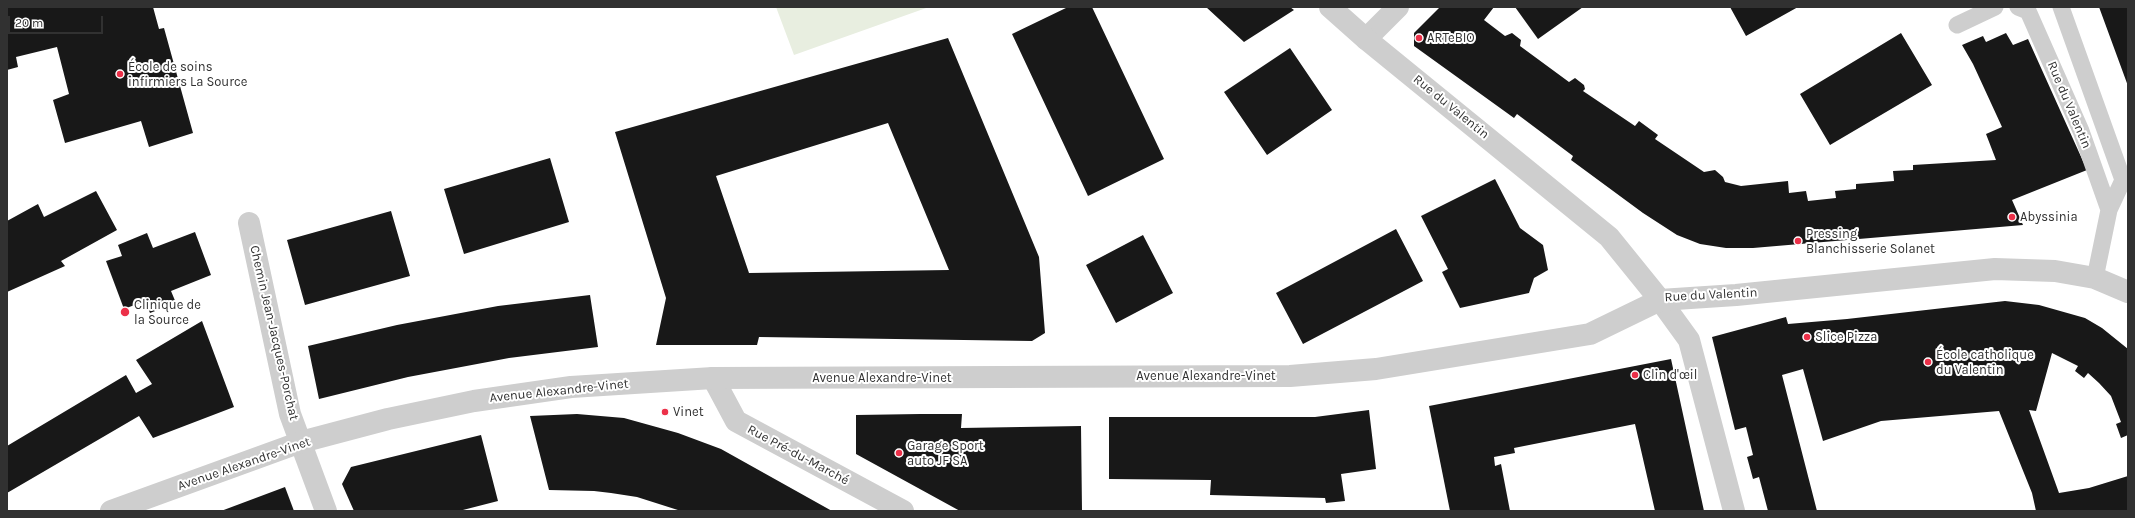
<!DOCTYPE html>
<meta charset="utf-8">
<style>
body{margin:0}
#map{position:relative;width:2135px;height:518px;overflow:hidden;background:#fff;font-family:Karla,sans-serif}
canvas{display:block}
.frame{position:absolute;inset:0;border:8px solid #313131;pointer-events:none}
.scale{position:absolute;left:8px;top:16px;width:95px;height:18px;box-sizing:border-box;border:2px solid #313131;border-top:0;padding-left:5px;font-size:12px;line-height:14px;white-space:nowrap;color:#313131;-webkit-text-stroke:3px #fff;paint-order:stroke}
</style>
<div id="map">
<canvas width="2135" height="518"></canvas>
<div class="frame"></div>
<div class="scale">20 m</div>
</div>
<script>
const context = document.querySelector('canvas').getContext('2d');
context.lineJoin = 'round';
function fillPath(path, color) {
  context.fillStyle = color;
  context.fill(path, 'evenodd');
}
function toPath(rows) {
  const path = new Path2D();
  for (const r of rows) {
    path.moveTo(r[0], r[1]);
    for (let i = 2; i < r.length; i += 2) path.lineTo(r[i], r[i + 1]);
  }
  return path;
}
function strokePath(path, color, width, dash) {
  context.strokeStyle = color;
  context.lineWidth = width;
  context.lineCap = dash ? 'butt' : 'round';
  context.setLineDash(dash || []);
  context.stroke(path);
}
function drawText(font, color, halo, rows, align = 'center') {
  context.font = font + ' Karla,sans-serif';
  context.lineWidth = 4;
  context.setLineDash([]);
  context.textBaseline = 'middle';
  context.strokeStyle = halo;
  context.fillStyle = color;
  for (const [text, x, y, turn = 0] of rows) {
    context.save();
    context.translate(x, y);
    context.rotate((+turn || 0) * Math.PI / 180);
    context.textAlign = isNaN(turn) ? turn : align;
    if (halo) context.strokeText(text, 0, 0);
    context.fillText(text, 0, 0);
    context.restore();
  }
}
const green = toPath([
 [776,7,929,7,794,55]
]);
const building = toPath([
 [7,7,153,7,159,29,164,28,193,133,149,147,141,121,65,143,53,100,69,94,57,47,16,57,18,67,7,70],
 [1068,7,1092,7,1164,159,1088,196,1012,34],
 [1206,7,1290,7,1294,10,1244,42],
 [1440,7,1494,7,1484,20,1505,36,1512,33,1521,40,1520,46,1569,82,1575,78,1584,85,1585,89,1583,91,1635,126,1639,121,1658,135,1655,139,1704,172,1715,170,1723,177,1725,182,1741,186,1788,181,1789,193,1806,191,1808,201,1836,198,1835,191,1856,189,1856,184,1894,181,1893,171,1913,170,1913,165,1996,160,1986,134,2002,127,1973,64,1962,45,1983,36,1986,42,2006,33,2013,45,2028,39,2087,170,2012,200,2023,225,1753,248,1726,248,1700,244,1677,235,1643,213,1571,160,1573,156,1517,114,1514,118,1414,46,1414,33],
 [1515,7,1583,7,1538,39],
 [1730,7,1798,7,1746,36],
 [2099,7,2128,7,2128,86],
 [1901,33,1932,85,1830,145,1800,94],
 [948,38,1039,257,1045,333,1032,341,759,337,757,345,656,345,666,298,615,132],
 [888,123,949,270,749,273,716,176],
 [1290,48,1332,110,1267,155,1224,92],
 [550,158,569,222,464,254,444,189],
 [1495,179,1520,228,1543,245,1548,270,1534,278,1529,293,1460,308,1442,272,1448,269,1421,216],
 [96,191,117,230,61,261,65,266,7,292,7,221,38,204,44,217],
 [391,211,410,276,305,305,287,240],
 [1396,229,1423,281,1303,344,1276,293],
 [195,232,211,275,171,291,176,303,150,313,145,301,124,309,106,261,122,256,118,245,147,233,153,248],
 [1143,235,1173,293,1116,323,1086,265],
 [590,295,598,347,509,358,408,377,319,399,308,346,397,325,498,306],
 [2005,301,2039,305,2085,318,2102,328,2128,349,2128,435,2121,438,2116,424,2121,422,2111,396,2099,383,2088,373,2084,378,2075,371,2078,366,2052,353,2036,411,2029,410,2059,493,2089,488,2128,476,2128,511,2036,511,2032,493,1999,411,1881,421,1823,441,1803,369,1782,375,1817,511,1768,511,1759,477,1753,479,1747,457,1753,455,1746,427,1735,430,1712,337,1786,317,1788,324,1847,319],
 [202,321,234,407,153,438,139,416,7,493,7,446,126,375,136,393,152,384,136,360],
 [1671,359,1704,511,1655,511,1635,424,1514,448,1515,453,1494,457,1495,466,1501,464,1510,511,1450,511,1429,406],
 [1369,410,1376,469,1341,474,1345,501,1326,503,1325,498,1210,495,1211,480,1109,479,1109,417,1315,417],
 [577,414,624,418,678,433,721,449,832,511,681,511,637,497,611,493,594,491,549,490,530,416],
 [920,414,962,414,961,428,1081,426,1082,511,960,511,856,454,856,415],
 [481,435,498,501,459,511,354,511,342,484,351,467],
 [285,487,294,511,221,511]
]);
const service = toPath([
 [2018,7,2028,11,2081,131,2109,210,2095,278],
 [2061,7,2123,180,2109,210],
 [1957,25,1995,7]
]);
const pedestrian = toPath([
 [1660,300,1689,340,1734,511]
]);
const minor = toPath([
 [1366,39,1398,7],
 [249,223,290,414,326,511],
 [713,378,736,421,903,511]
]);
const tertiary = toPath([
 [1330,7,1366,39,1609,237,1660,300],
 [111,511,301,442,388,419,474,401,571,387,713,378,1290,376,1376,369,1590,334,1660,300,1736,295,1995,269,2055,271,2095,278,2128,292]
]);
const markers = [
 [1419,38,4,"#ec3049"],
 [120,74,4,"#ec3049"],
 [2012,217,4,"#ec3049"],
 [1798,241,4,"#ec3049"],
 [125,312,5,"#ec3049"],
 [1807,337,4,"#ec3049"],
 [1928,362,4,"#ec3049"],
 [1635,375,4,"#ec3049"],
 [665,412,4,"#ec3049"],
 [899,453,4,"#ec3049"]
];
const poiNames = [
 ["ARTeBIO",1427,38],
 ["École de soins",128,67],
 ["infirmiers La Source",128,82],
 ["Abyssinia",2020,217],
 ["Pressing",1806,234],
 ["Blanchisserie Solanet",1806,249],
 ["Clinique de",134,305],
 ["la Source",134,320],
 ["Slice Pizza",1815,337],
 ["École catholique",1936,355],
 ["du Valentin",1936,370],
 ["Clin d'œil",1643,375],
 ["Vinet",673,412],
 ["Garage Sport",907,446],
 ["auto JF SA",907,461]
];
const streetNames = [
 ["Rue du Valentin",2069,105,67],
 ["Rue du Valentin",1451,107,39],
 ["Rue du Valentin",1711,295,-3],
 ["Chemin Jean-Jacques-Porchat",274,333,77],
 ["Avenue Alexandre-Vinet",1206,376],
 ["Avenue Alexandre-Vinet",882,378],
 ["Avenue Alexandre-Vinet",559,391,-6],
 ["Rue Pré-du-Marché",798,455,28],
 ["Avenue Alexandre-Vinet",244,464,-19]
];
fillPath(green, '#e8eee0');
fillPath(building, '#181818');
strokePath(service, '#cecece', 17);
strokePath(pedestrian, '#cecece', 22);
strokePath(minor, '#cecece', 22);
strokePath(tertiary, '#cecece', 22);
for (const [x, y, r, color] of markers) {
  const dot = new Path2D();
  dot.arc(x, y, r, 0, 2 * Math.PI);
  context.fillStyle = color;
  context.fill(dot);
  strokePath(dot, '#fff', 1.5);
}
drawText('13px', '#313131', '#fff', poiNames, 'left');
drawText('13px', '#313131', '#fff', streetNames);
</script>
